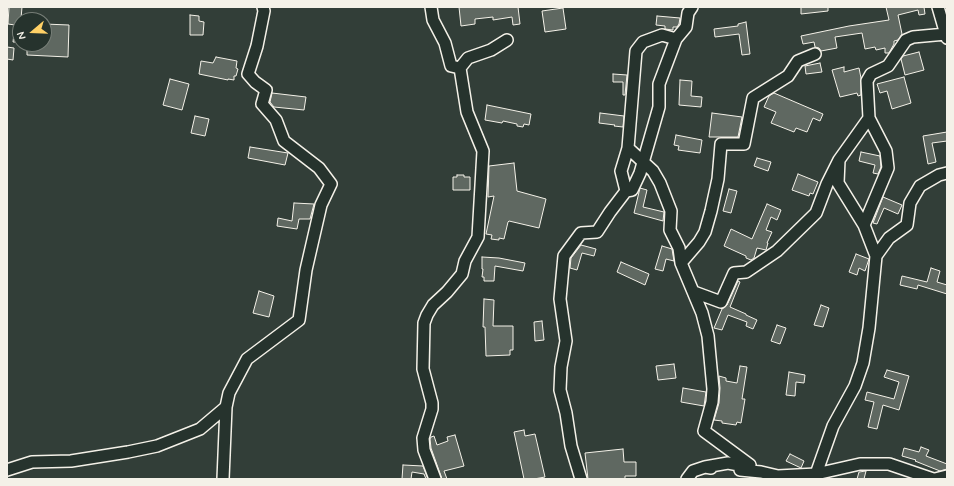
<!DOCTYPE html>
<style>
body{margin:0}
#map{position:relative;width:954px;height:486px;overflow:hidden;background:#323e38;font-family:Mynerve,sans-serif}
canvas{display:block}
.frame{position:absolute;inset:0;border:8px solid #f4f1e8;pointer-events:none}
.north{position:absolute;left:12px;top:12px;width:40px;height:40px;box-sizing:border-box;background:#26332d;border:1px solid #787f78;border-radius:50%;rotate:251deg;font-size:11px;font-weight:700;line-height:16px;text-align:center;color:#f4f1e8}
.north::after{content:'';display:block;margin:auto;width:14px;height:18px;background:#ffd166;clip-path:polygon(50% 0,100% 100%,50% 72%,0 100%)}
</style>
<div id="map">
<canvas width="954" height="486"></canvas>
<div class="frame"></div>
<div class="north">N</div>
</div>
<script>
const context = document.querySelector('canvas').getContext('2d');
context.lineJoin = 'round';
function fillPath(path, color) {
  context.fillStyle = color;
  context.fill(path, 'evenodd');
}
function toPath(rows) {
  const path = new Path2D();
  for (const r of rows) {
    path.moveTo(r[0], r[1]);
    for (let i = 2; i < r.length; i += 2) path.lineTo(r[i], r[i + 1]);
  }
  return path;
}
function strokePath(path, color, width, dash) {
  context.strokeStyle = color;
  context.lineWidth = width;
  context.lineCap = dash ? 'butt' : 'round';
  context.setLineDash(dash || []);
  context.stroke(path);
}
const building = toPath([
 [9,7,22,7,19,42,13,42,15,25,8,24,9,7],
 [459,7,518,7,520,24,513,25,512,17,493,20,493,17,475,19,475,24,461,26,459,7],
 [801,7,828,7,828,11,801,14,801,7],
 [886,7,924,7,925,14,919,15,918,10,898,15,902,34,898,40,894,41,894,44,889,53,885,53,885,48,876,50,875,47,865,49,862,33,835,37,837,48,821,51,819,48,815,47,814,42,803,44,801,36,849,26,889,20,886,7],
 [563,8,566,29,545,32,542,11,563,8],
 [190,15,199,16,199,21,204,22,203,35,190,35,190,15],
 [657,16,680,18,679,24,677,27,673,27,673,30,665,29,665,26,656,25,657,16],
 [746,22,750,54,742,55,739,34,715,37,714,29,738,26,738,24,746,22],
 [44,24,69,25,68,57,27,55,27,44,44,44,44,24],
 [7,47,14,48,13,60,7,59,7,47],
 [919,52,924,70,905,75,901,59,903,56,919,52],
 [216,57,237,61,236,68,238,69,236,76,234,76,234,80,228,79,228,80,199,74,201,61,213,63,216,57],
 [820,63,822,72,806,74,805,66,820,63],
 [844,67,844,72,859,68,861,78,861,95,858,96,857,93,840,97,832,70,844,67],
 [613,74,627,75,625,95,623,95,623,82,613,82,613,74],
 [904,77,911,103,892,109,887,91,880,93,877,84,904,77],
 [170,79,189,84,182,110,163,105,170,79],
 [680,80,692,81,691,96,702,97,701,107,679,105,680,80],
 [272,93,306,97,304,110,274,107,270,102,272,93],
 [774,93,823,114,820,121,813,118,807,132,796,128,794,132,771,123,776,112,764,107,769,96,774,93],
 [487,105,531,114,529,125,524,124,523,127,517,126,517,124,503,121,502,123,485,120,487,105],
 [600,113,624,116,623,127,614,126,615,125,599,123,600,113],
 [712,113,742,117,738,137,709,137,712,113],
 [195,116,209,119,205,136,191,133,195,116],
 [947,132,947,141,932,143,936,162,928,164,923,136,947,132],
 [676,135,702,140,700,153,678,150,679,146,674,145,676,135],
 [250,147,288,153,285,165,248,158,250,147],
 [861,152,880,156,881,167,878,174,873,173,875,165,859,161,861,152],
 [757,158,771,162,768,171,754,166,757,158],
 [514,163,517,191,546,199,539,228,509,221,508,222,504,239,499,238,499,240,491,239,492,235,486,234,494,196,488,197,489,166,514,163],
 [798,174,818,182,813,194,810,193,809,196,792,190,798,174],
 [457,175,464,175,464,177,470,177,470,190,453,190,453,177,457,177,457,175],
 [640,188,647,190,643,207,664,212,663,221,634,213,640,188],
 [729,189,737,191,731,213,723,211,729,189],
 [883,197,902,205,898,214,884,208,877,224,873,223,883,197],
 [294,203,314,204,310,219,299,219,297,229,277,226,278,218,292,221,294,203],
 [767,204,781,210,777,220,771,217,766,230,772,232,767,243,768,243,766,250,757,248,754,258,751,260,746,258,746,256,724,246,731,229,752,239,767,204],
 [581,245,596,249,594,256,582,253,577,270,570,268,571,258,581,245],
 [662,246,672,249,674,261,666,259,663,271,655,269,662,246],
 [856,254,869,259,865,271,859,268,857,275,849,272,856,254],
 [482,257,499,258,525,263,523,271,495,266,494,281,484,281,484,277,482,277,483,269,482,269,482,257],
 [621,262,649,274,645,285,617,272,621,262],
 [931,268,940,271,937,282,947,285,947,294,918,285,917,289,900,285,902,276,927,282,931,268],
 [738,281,740,282,730,307,746,314,746,315,757,320,753,329,746,326,747,322,728,315,722,330,714,328,722,309,727,305,738,281],
 [259,291,274,296,269,317,253,313,259,291],
 [484,299,494,300,493,326,513,326,513,350,510,350,510,355,486,356,485,327,483,327,484,299],
 [821,305,829,308,823,327,814,325,821,305],
 [542,321,544,340,535,341,534,322,542,321],
 [777,325,786,328,780,344,771,341,777,325],
 [674,364,676,378,658,380,656,366,674,364],
 [740,366,747,367,742,399,745,399,741,423,737,422,736,425,722,423,722,421,714,420,719,403,720,388,719,376,726,378,726,381,737,383,740,366],
 [887,370,909,376,899,410,883,405,877,429,868,427,874,402,865,400,867,392,894,399,899,382,884,377,887,370],
 [789,372,805,375,804,383,796,382,795,396,786,395,789,372],
 [683,388,706,392,704,406,681,402,683,388],
 [524,430,525,436,535,434,545,477,534,479,524,479,514,432,524,430],
 [455,435,464,466,444,471,447,479,442,479,431,448,430,439,431,437,434,436,437,445,448,441,447,437,455,435],
 [921,447,929,450,926,456,947,464,947,469,940,471,915,461,916,460,902,456,904,448,919,452,921,447],
 [623,449,624,462,636,462,636,476,625,476,625,479,588,479,585,453,623,449],
 [790,454,804,461,801,468,786,461,790,454],
 [403,465,423,466,428,479,426,479,424,474,412,472,411,479,402,479,403,465],
 [866,471,864,479,857,479,859,472,866,471]
]);
const minor = toPath([
 [431,7,433,20,445,43,451,66,460,68,467,112,483,151,478,237,465,261,462,274,447,292,433,305,427,315,424,323,423,369,432,403,432,409,423,438,424,450,435,479],
 [938,7,947,38],
 [676,39,662,35,643,42,636,51,628,148,653,171,660,183,671,211,670,230,679,248,681,263,702,313,708,336,713,389,712,402,704,431,750,465,739,465,728,463,705,467],
 [460,68,468,58,491,50,507,40],
 [626,191,632,190,640,173,659,107,659,84,676,39,686,27,688,13,692,7],
 [864,225,838,183,839,160,869,118],
 [876,256,889,238,907,225,910,203,920,186,939,175,947,173],
 [681,263,699,242,705,232,711,211,718,179,721,144,744,144,753,98,788,76,798,61,815,54],
 [694,292,721,302,734,273,746,272,777,251,816,213,827,184,839,160],
 [7,470,32,462,71,461,128,452,157,446,200,429,226,407],
 [740,470,761,472,778,476,816,474,860,464,889,464,933,479],
 [816,474,833,426,855,386,863,363,869,328,876,256,864,225,888,168,886,151,869,118,867,81,871,74,888,66,906,40,913,37,946,34],
 [223,479,226,407,229,393,247,359,299,320,306,270,321,205,331,184,319,168,284,141,276,120,262,104,266,90,255,82,248,74,257,46,264,11,263,7],
 [581,479,571,446,566,413,560,390,561,367,566,341,560,299,564,256,581,233,597,232,610,212,626,191,621,171,628,148],
 [687,479,693,471,705,467,711,468],
 [935,479,947,476]
]);
fillPath(building, '#5f6861');
strokePath(building, '#f4f1e8', 1);
strokePath(minor, '#f4f1e8', 14);
strokePath(minor, '#26332d', 11);
</script>
